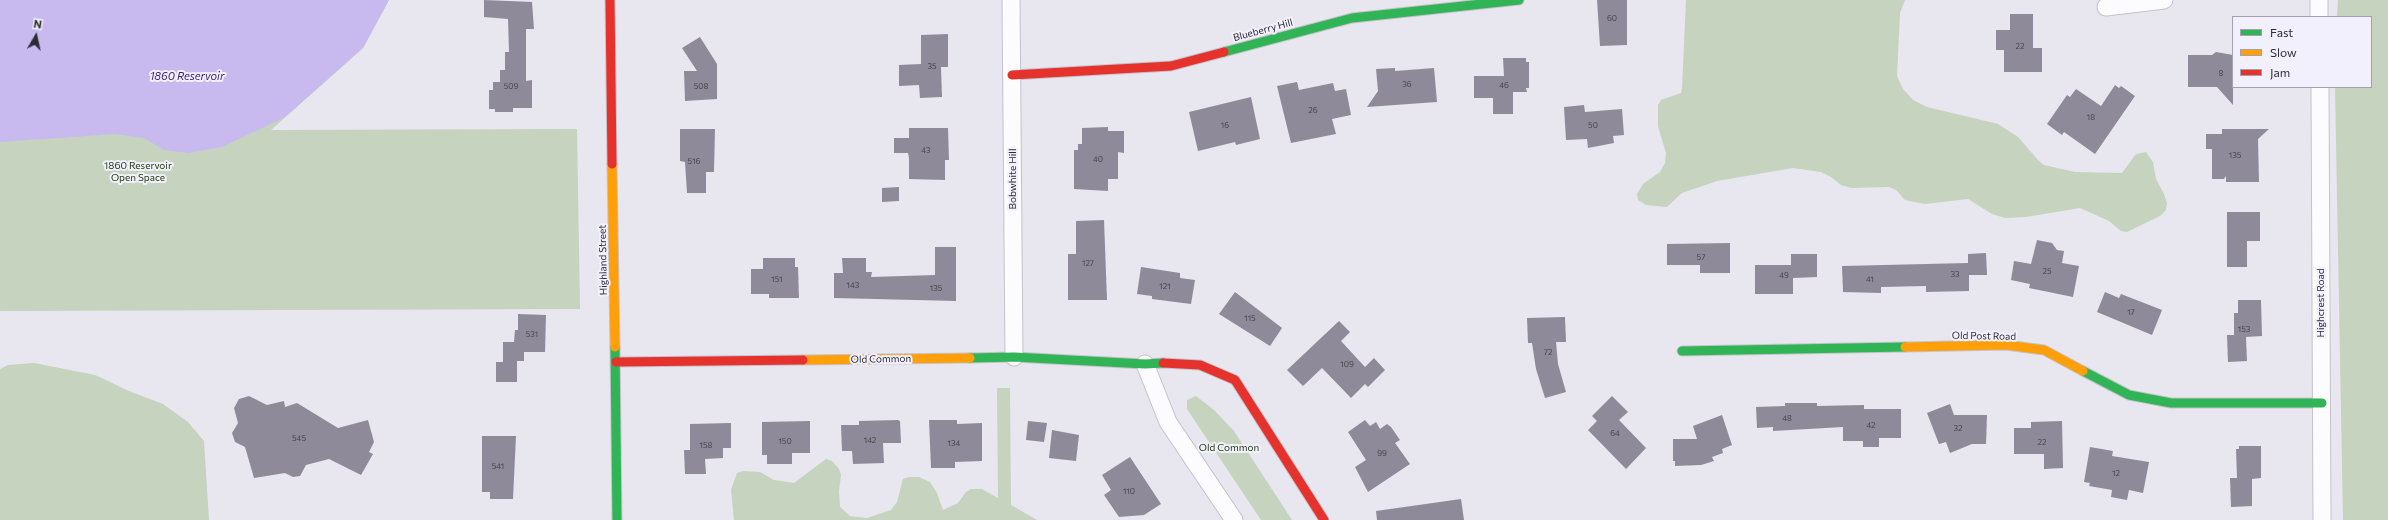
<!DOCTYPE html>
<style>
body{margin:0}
#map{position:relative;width:2388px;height:520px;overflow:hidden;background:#e8e6ef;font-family:Commissioner,sans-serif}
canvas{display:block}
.legend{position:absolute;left:2232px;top:16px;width:140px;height:72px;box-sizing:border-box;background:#f3f0fe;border:1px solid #a4a2ac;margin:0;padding:5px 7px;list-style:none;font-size:12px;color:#2d2c32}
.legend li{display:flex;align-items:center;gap:8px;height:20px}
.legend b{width:20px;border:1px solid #a4a2ac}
.north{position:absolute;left:16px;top:16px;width:40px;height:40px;-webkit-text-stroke:3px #f3f0fe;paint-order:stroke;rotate:9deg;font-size:11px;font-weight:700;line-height:16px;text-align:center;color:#2d2c32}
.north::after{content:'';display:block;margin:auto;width:14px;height:18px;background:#2d2c32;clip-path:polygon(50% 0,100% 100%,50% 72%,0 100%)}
</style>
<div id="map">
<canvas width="2388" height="520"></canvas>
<ul class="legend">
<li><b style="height:5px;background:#30b455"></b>Fast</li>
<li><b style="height:5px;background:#ff9f0a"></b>Slow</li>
<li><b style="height:5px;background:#e5322d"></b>Jam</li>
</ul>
<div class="north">N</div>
</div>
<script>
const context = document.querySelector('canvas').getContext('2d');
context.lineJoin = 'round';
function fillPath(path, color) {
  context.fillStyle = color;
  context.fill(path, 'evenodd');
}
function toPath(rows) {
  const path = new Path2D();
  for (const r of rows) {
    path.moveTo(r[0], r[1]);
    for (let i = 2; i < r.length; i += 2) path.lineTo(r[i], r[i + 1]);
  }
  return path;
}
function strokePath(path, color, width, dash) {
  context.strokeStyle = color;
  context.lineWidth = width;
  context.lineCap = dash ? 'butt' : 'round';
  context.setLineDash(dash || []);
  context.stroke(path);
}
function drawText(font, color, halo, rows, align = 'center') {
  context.font = font + ' Commissioner,sans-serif';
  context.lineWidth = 4;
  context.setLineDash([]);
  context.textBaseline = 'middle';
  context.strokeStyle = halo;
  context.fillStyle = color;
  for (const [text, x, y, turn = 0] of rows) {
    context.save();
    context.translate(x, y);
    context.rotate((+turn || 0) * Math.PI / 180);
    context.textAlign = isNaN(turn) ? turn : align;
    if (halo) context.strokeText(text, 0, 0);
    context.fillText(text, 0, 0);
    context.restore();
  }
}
const green = toPath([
 [0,0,389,0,363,48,271,130,577,129,580,309,0,311],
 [1686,0,1905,0,1900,13,1897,76,1903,89,1913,100,1927,107,1998,124,2018,137,2038,160,2044,165,2075,172,2122,173,2136,154,2146,152,2153,162,2156,179,2163,192,2167,203,2166,210,2160,216,2127,232,2121,231,2109,221,2080,208,2026,217,2005,218,1992,214,1968,199,1925,204,1905,200,1896,190,1889,187,1851,188,1841,185,1831,177,1821,172,1793,168,1717,181,1682,193,1667,207,1646,205,1638,200,1637,194,1643,184,1660,172,1665,163,1666,153,1658,126,1658,105,1661,100,1681,93,1682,89],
 [2338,0,2388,0,2388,520,2343,520,2335,87,2371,87,2371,17,2337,17],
 [34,363,95,375,129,391,163,404,188,422,204,441,209,520,0,520,0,369,8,365],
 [997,388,1010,388,1011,505,1037,520,734,520,731,490,737,473,743,471,760,472,774,480,794,483,826,459,832,461,839,469,841,475,839,491,840,507,850,516,867,518,891,510,897,502,903,479,909,477,919,477,930,482,937,493,943,510,958,503,966,492,971,489,982,489,998,498],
 [1196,396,1214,410,1234,431,1292,520,1261,520,1187,409,1187,400]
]);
const water = toPath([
 [0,0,389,0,363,48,285,117,222,147,188,153,164,150,144,138,115,134,0,142]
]);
const building = toPath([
 [484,0,532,2,534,29,526,29,526,81,532,80,532,108,513,108,513,112,495,112,495,109,489,109,489,90,493,90,493,82,500,82,500,70,505,70,505,52,509,52,508,19,484,17],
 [1597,0,1627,0,1627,45,1600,46],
 [2010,14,2033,14,2033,48,2042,48,2042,72,2004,72,2004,50,1996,50,1996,30,2010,30],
 [948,34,948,67,941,67,942,97,920,98,919,85,899,86,899,65,921,64,921,35],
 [700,37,717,64,717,99,685,101,684,71,697,71,682,48],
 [2216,52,2233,55,2233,105,2217,87,2188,87,2188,55,2212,55],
 [1503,58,1526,58,1526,62,1529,62,1529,88,1526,88,1527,92,1513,92,1513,114,1493,114,1493,98,1474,98,1474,76,1504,76],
 [1395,68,1395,71,1434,68,1437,102,1367,107,1378,91,1376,69],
 [1297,82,1299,90,1333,83,1335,91,1346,89,1351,115,1332,119,1336,134,1291,143,1277,86],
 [2115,85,2119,88,2121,86,2135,96,2095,154,2064,132,2062,135,2047,124,2067,95,2070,97,2076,89,2101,106],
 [1251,97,1260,139,1236,145,1235,142,1198,151,1189,112],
 [1584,105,1585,112,1622,109,1624,135,1613,136,1614,143,1588,148,1587,139,1566,140,1564,107],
 [1108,127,1108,131,1124,131,1124,153,1118,152,1118,179,1108,179,1108,191,1074,189,1074,150,1078,150,1078,144,1082,144,1082,128],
 [909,128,948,128,949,160,945,160,945,180,909,179,909,158,908,153,894,153,894,138,909,138],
 [680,129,715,129,714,172,706,172,706,193,687,193,685,162,680,161],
 [2222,129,2269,129,2258,139,2259,182,2226,182,2226,176,2224,179,2212,179,2212,149,2206,149,2206,134,2222,134],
 [899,187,899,201,882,202,882,188],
 [2227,212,2260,212,2260,241,2247,241,2247,267,2227,267],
 [1104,220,1107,300,1068,300,1068,254,1076,254,1076,221],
 [2037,240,2052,243,2057,250,2064,251,2062,263,2079,266,2073,297,2029,288,2030,284,2011,280,2014,261,2031,264],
 [1730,243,1730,273,1700,273,1700,265,1667,265,1667,244],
 [935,247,956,247,956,301,834,298,834,273,843,273,842,258,866,258,866,272,872,272,871,277,935,275],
 [1986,253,1987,275,1969,275,1969,291,1926,292,1926,286,1881,287,1881,293,1843,292,1842,266,1968,263,1968,254],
 [1791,254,1817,254,1817,277,1793,278,1793,294,1755,294,1755,265,1791,265],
 [763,258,795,258,795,267,798,267,799,298,769,298,769,294,751,294,751,269,763,269],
 [1141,267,1180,273,1180,278,1195,280,1191,304,1152,299,1152,296,1137,294],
 [1235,292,1282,328,1270,346,1219,314],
 [2105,292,2119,298,2121,294,2162,310,2152,335,2097,312],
 [2238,300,2261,300,2262,336,2246,337,2247,361,2228,362,2227,335,2234,335,2234,313,2238,313],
 [518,314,546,315,545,352,524,352,524,361,517,361,517,382,496,382,496,362,503,362,503,342,514,342,515,330,518,330],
 [1565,317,1566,342,1556,342,1558,364,1566,392,1545,398,1536,369,1532,343,1528,343,1527,318],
 [1339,321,1350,332,1341,341,1365,367,1374,358,1385,370,1368,387,1365,384,1351,398,1322,368,1303,386,1287,370],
 [249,396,267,405,284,401,285,407,297,403,338,428,368,420,374,442,369,452,373,454,361,475,329,459,306,465,300,476,293,477,285,473,254,478,245,447,235,442,232,433,238,423,234,408,239,399],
 [1612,396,1628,412,1619,420,1646,448,1626,469,1588,430,1597,421,1592,416],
 [1785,403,1817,403,1817,406,1864,405,1864,409,1901,409,1901,438,1879,438,1879,447,1863,447,1863,441,1843,441,1843,427,1773,431,1773,427,1757,428,1756,407,1785,406],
 [1950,404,1954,415,1987,415,1986,444,1972,444,1950,453,1946,442,1939,444,1927,413],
 [1722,415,1732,445,1722,449,1723,453,1712,457,1714,461,1701,465,1675,466,1675,461,1673,461,1673,439,1697,439,1693,426],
 [898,420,900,421,901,443,883,443,884,463,853,464,852,451,842,451,841,425,859,425,859,421],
 [929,420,957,420,957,424,982,423,982,461,955,462,955,468,931,468],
 [1365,420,1370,426,1376,422,1380,429,1387,424,1391,427,1400,440,1395,443,1410,464,1368,492,1355,467,1366,460,1348,432],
 [810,421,810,453,792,453,792,464,767,464,767,455,762,455,762,422],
 [1028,421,1047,423,1044,442,1026,440],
 [2062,421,2063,468,2044,469,2044,454,2014,454,2014,428,2031,428,2031,422],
 [731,423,731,448,723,448,723,458,705,459,706,474,685,474,684,450,690,450,690,424],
 [1052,430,1079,435,1076,461,1049,458],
 [482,436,516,436,513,499,490,499,490,492,482,492],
 [2239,446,2261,446,2261,478,2252,479,2252,506,2231,507,2230,478,2237,478,2236,449,2239,449],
 [2090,447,2113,451,2112,456,2149,462,2143,493,2129,490,2127,500,2111,497,2112,490,2089,486,2090,483,2084,482],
 [1130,457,1161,504,1144,515,1119,517,1104,495,1111,490,1102,475],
 [1461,499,1464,520,1377,520,1376,511]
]);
const street = toPath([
 [1011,0,1014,357],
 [2319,0,2319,17],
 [2106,7,2164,0],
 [2320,87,2322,520],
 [1145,364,1168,422,1234,520]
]);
const fast = toPath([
 [1224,52,1352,18,1519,0],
 [615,347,617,520],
 [1682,351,1905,347],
 [970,358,1014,357,1145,364,1163,363],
 [2083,371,2129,395,2171,403,2322,403]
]);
const slow = toPath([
 [612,164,615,347],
 [1905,347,2006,345,2044,350,2083,371],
 [803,360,970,358]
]);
const jam = toPath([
 [610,0,612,164],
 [1012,75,1171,66,1224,52],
 [616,362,803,360],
 [1163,363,1200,365,1235,380,1324,520]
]);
const numberNames = [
 ["60",1612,18],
 ["22",2020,46],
 ["35",932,66],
 ["8",2221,73],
 ["36",1407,84],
 ["46",1504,85],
 ["509",511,86],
 ["508",701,86],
 ["26",1313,110],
 ["18",2091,117],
 ["16",1225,125],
 ["50",1593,125],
 ["43",926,150],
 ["135",2235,155],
 ["40",1098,159],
 ["516",694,161],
 ["57",1701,257],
 ["127",1088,263],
 ["25",2047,271],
 ["33",1955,274],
 ["49",1784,275],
 ["151",777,279],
 ["41",1870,279],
 ["143",853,285],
 ["121",1165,286],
 ["135",936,288],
 ["17",2131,312],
 ["115",1250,318],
 ["153",2244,329],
 ["531",532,334],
 ["72",1548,352],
 ["109",1347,364],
 ["48",1787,418],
 ["42",1871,425],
 ["32",1958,428],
 ["64",1615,433],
 ["545",299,438],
 ["142",870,440],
 ["150",785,441],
 ["22",2042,442],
 ["134",954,443],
 ["158",706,445],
 ["99",1382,453],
 ["541",498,466],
 ["12",2116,473],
 ["110",1129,491]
];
const streetNames = [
 ["Blueberry Hill",1263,30,-15],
 ["Bobwhite Hill",1013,179,-90],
 ["Highland Street",603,260,-91],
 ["Highcrest Road",2321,303,-90],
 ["Old Post Road",1984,336,1],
 ["Old Common",881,359,-1]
];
const parkNames = [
 ["1860 Reservoir",138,166],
 ["Open Space",138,178],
 ["Old Common",1229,448]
];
const waterNames = [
 ["1860 Reservoir",187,76]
];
fillPath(green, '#c5d3bf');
fillPath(water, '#c8baee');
fillPath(building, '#8f8a99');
strokePath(street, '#c4c3ca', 19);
strokePath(fast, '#c4c3ca', 11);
strokePath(slow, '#c4c3ca', 11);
strokePath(jam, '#c4c3ca', 11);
strokePath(street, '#fcfbfd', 17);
strokePath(fast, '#30b455', 9);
strokePath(slow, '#ff9f0a', 9);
strokePath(jam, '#e5322d', 9);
drawText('8px', '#46444c', null, numberNames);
drawText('10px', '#2d2c32', '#f3f0fe', streetNames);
drawText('10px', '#233d0e', '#f3f0fe', parkNames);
drawText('italic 11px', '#412171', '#f3f0fe', waterNames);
</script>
